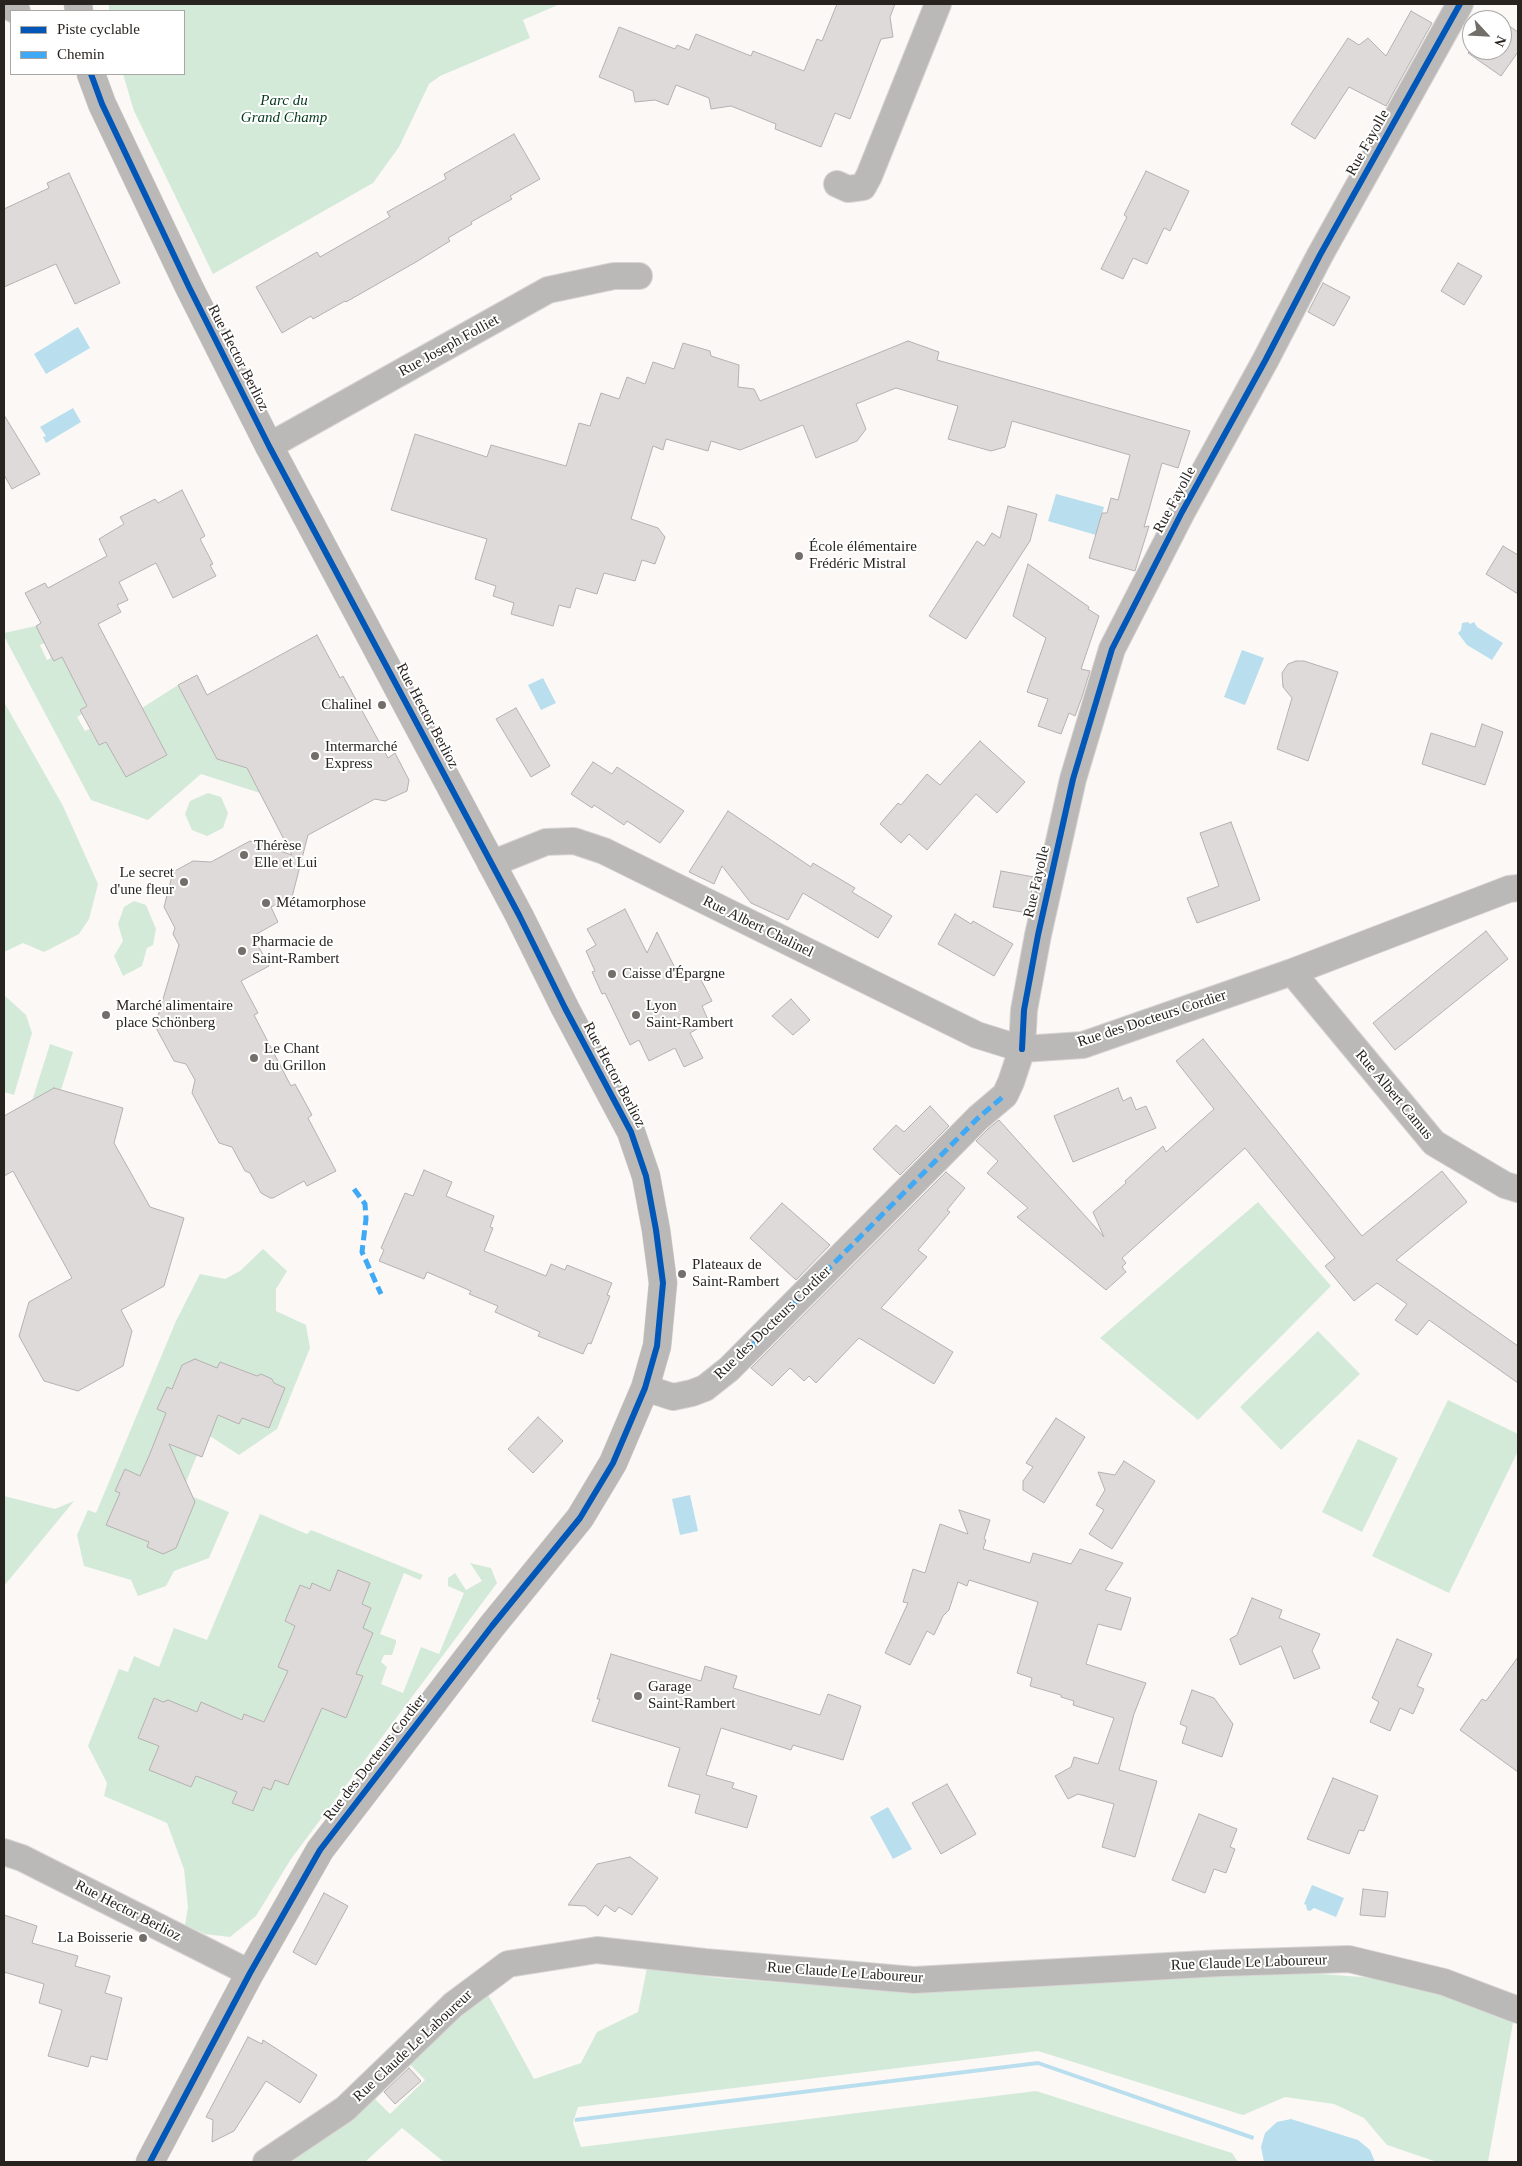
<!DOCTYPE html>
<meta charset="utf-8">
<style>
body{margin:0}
#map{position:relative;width:1522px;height:2166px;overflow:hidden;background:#fbf8f6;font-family:"Times New Roman",serif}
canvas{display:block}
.frame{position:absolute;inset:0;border:5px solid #28231f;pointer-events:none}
.legend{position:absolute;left:10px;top:10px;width:175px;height:65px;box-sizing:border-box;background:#fff;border:1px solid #a9a7a5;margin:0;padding:6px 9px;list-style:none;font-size:15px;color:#28231f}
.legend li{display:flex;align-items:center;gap:10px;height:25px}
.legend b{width:25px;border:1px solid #a9a7a5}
.north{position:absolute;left:1462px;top:10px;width:50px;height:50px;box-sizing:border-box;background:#fff;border:1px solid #a9a7a5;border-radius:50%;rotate:115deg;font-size:14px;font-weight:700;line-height:20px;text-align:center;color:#28231f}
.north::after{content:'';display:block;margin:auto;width:18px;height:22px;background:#726e6a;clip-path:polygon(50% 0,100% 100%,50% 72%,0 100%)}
</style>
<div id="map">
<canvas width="1522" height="2166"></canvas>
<div class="frame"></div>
<ul class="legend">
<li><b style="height:6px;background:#0057b8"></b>Piste cyclable</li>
<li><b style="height:6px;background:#3fa9f5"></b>Chemin</li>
</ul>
<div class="north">N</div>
</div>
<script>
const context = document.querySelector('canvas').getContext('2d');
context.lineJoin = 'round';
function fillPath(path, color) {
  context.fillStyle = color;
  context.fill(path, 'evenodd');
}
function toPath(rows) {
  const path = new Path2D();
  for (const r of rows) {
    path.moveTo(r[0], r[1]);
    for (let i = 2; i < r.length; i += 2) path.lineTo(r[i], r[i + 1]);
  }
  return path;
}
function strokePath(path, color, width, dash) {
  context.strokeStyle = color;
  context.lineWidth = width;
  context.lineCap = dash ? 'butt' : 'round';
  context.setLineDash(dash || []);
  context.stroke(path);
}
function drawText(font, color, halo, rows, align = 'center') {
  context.font = font + ' "Times New Roman",serif';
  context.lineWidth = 4;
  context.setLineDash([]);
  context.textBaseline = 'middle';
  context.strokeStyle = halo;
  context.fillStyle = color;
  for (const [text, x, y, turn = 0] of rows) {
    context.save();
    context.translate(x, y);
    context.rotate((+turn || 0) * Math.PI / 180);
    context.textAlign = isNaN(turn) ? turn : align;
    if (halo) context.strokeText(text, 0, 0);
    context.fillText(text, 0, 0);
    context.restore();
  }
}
const green = toPath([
 [109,4,560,4,523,20,530,38,440,76,429,84,399,147,373,183,213,274,134,111,123,74,184,74,184,11,109,11],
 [36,626,45,643,40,645,47,660,53,657,55,661,62,657,81,691,80,692,87,706,80,710,82,714,77,717,85,731,90,729,99,745,106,742,126,776,167,755,142,708,178,685,217,759,247,768,260,793,201,774,148,820,91,800,4,636,4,633],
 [4,702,63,806,98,884,89,919,79,934,44,952,23,943,4,952],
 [208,793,221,797,228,813,223,828,207,836,192,830,185,814,190,801],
 [134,901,146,905,156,929,153,945,147,948,142,966,123,976,114,956,123,941,118,924,124,907],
 [4,995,26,1015,32,1033,14,1095,4,1092],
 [50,1044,73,1052,61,1090,54,1088,32,1101],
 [1258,1202,1331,1286,1198,1420,1100,1338],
 [263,1249,287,1271,276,1289,276,1311,306,1325,310,1348,277,1429,239,1455,210,1436,202,1457,197,1455,182,1492,229,1512,209,1558,174,1571,166,1586,138,1596,131,1580,84,1566,77,1535,88,1510,96,1513,176,1321,200,1274,225,1279,240,1271],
 [1318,1331,1360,1374,1281,1450,1240,1407],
 [1448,1400,1518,1434,1518,1451,1449,1593,1372,1556],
 [1358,1439,1398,1458,1362,1532,1322,1512],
 [4,1496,55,1509,74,1501,4,1586],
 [260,1514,307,1534,311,1530,423,1575,420,1580,404,1573,380,1634,396,1640,396,1643,392,1655,384,1655,381,1662,387,1667,381,1684,403,1693,421,1647,439,1654,464,1593,448,1586,448,1578,455,1573,466,1590,482,1581,470,1563,491,1568,497,1583,291,1859,256,1916,230,1937,205,1934,185,1925,188,1907,184,1869,167,1823,104,1796,107,1783,88,1746,119,1669,128,1672,134,1656,159,1667,174,1628,207,1640],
 [647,1968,719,1978,913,1992,1293,1972,1389,1979,1514,2017,1488,2162,1437,2162,1387,2145,1364,2118,1334,2104,1285,2097,1243,2115,1038,2051,578,2107,573,2123,581,2147,1036,2091,1232,2153,1238,2162,444,2162,402,2128,365,2162,286,2162,371,2095,390,2114,425,2080,407,2061,487,1993,534,2079,581,2063,597,2032,638,2012]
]);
const water = toPath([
 [78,327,90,348,46,374,34,354],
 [73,408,81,422,46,443,43,437,46,436,40,427],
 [1056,494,1104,507,1096,535,1048,521],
 [1468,622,1470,624,1474,622,1477,627,1503,643,1492,660,1467,645,1458,633,1461,630,1462,623],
 [1242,650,1264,658,1245,705,1224,697],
 [543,678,556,703,541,710,528,685],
 [690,1495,698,1531,680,1535,672,1499],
 [888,1807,912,1849,893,1859,870,1817],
 [1312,1885,1344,1898,1336,1917,1314,1908,1310,1911,1307,1910,1306,1905,1304,1904],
 [1038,2061,1254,2136,1253,2140,1038,2065,575,2122,575,2118],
 [1291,2119,1358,2140,1370,2150,1375,2162,1264,2162,1261,2147,1265,2133,1277,2122]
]);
const building = toPath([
 [837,4,895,4,890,17,893,37,881,39,850,119,835,113,821,147,775,129,776,124,731,106,711,109,709,98,676,85,668,105,655,100,635,102,633,91,599,77,619,27,675,49,677,45,689,50,696,34,751,56,753,51,804,71,817,39,822,41,837,4],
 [1411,11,1432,23,1386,106,1349,87,1315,139,1291,124,1348,38,1359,45,1368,38,1386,56,1411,11],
 [1502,21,1518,32,1518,52,1501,76,1468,53,1472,47,1472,50,1502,50,1502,21],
 [514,134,540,179,510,196,512,199,471,222,472,224,448,238,450,241,416,262,346,302,345,301,313,319,311,316,282,333,256,287,317,252,320,257,390,217,387,212,446,179,444,174,514,134],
 [1146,171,1189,191,1170,231,1164,228,1147,264,1133,258,1123,279,1101,269,1127,217,1124,215,1146,171],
 [69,173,120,283,75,304,56,264,4,287,4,209,49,188,47,183,69,173],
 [1458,263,1482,276,1464,305,1441,291,1458,263],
 [1323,283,1350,297,1334,326,1308,312,1323,283],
 [908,341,939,352,937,360,1190,431,1178,468,1162,463,1144,527,1149,526,1135,571,1089,558,1102,513,1107,513,1111,498,1118,500,1130,455,1012,421,1005,447,991,451,948,439,958,406,896,388,856,404,866,429,857,441,816,458,803,425,740,450,711,441,708,451,666,439,663,450,653,446,631,519,658,528,665,537,655,564,642,560,635,581,604,573,597,594,576,588,570,608,559,605,553,626,511,614,514,603,493,596,496,586,475,579,487,539,391,510,415,434,487,457,491,445,566,466,579,423,590,426,601,393,619,399,627,377,645,384,653,362,674,369,683,343,710,351,711,356,739,365,738,387,754,389,760,401,908,341],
 [4,415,40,474,12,489,4,475,4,415],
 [182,490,205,536,200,539,213,564,210,565,216,576,173,598,156,563,119,582,128,600,117,605,121,612,98,624,167,755,126,777,106,742,99,745,80,710,87,706,62,657,54,661,52,658,36,626,41,623,25,593,45,583,48,588,107,556,99,539,124,524,120,517,155,499,158,503,182,490],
 [1008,506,1037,514,1030,541,966,639,929,616,977,541,984,546,992,533,1000,538,1008,506],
 [1503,546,1518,555,1518,594,1486,574,1503,546],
 [1028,564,1089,607,1088,609,1099,616,1081,669,1090,671,1082,697,1075,716,1069,713,1061,734,1038,726,1048,699,1027,692,1046,638,1013,616,1028,564],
 [317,635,340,678,343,676,388,758,395,753,409,780,407,791,385,801,375,799,308,835,292,897,271,907,278,922,253,936,269,966,241,981,258,1013,254,1015,291,1086,295,1084,312,1115,308,1118,336,1171,307,1186,304,1181,273,1198,270,1198,261,1193,250,1173,245,1171,232,1147,219,1143,192,1093,195,1080,186,1064,174,1061,155,1026,179,945,173,934,175,928,164,907,173,872,193,861,211,862,250,841,292,855,247,768,217,759,178,685,197,675,207,695,317,635],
 [1296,661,1304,661,1338,672,1308,761,1277,749,1292,698,1283,687,1282,673,1288,664,1296,661],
 [516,708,550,766,531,777,496,719,516,708],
 [1482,724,1503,732,1485,785,1422,764,1431,733,1475,747,1482,724],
 [980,741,1025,782,997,813,976,794,927,850,909,834,901,843,880,824,898,803,901,805,927,774,940,785,980,741],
 [593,762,612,774,617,767,684,811,660,843,627,821,624,825,594,805,592,808,571,794,593,762],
 [728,811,811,867,813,863,855,888,852,892,892,916,878,938,803,893,788,920,751,903,722,866,714,884,689,872,728,811],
 [1231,822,1260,900,1197,923,1187,898,1219,886,1200,833,1231,822],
 [1001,871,1034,877,1028,913,993,907,1001,871],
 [625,909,647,953,657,932,676,970,682,967,687,977,697,972,712,1001,702,1006,709,1022,690,1033,703,1058,684,1067,675,1048,649,1061,639,1040,630,1045,605,993,602,994,592,972,595,971,586,951,596,945,587,929,625,909],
 [955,914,971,924,973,921,1013,944,994,976,938,944,955,914],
 [1486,931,1508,959,1395,1050,1373,1023,1486,931],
 [791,999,810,1020,793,1035,772,1016,791,999],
 [1203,1039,1362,1236,1442,1171,1467,1202,1396,1260,1518,1346,1518,1383,1429,1320,1417,1335,1395,1320,1407,1304,1377,1283,1354,1301,1325,1266,1335,1258,1245,1148,1122,1258,1126,1263,1122,1267,1126,1272,1106,1290,1017,1217,1028,1208,987,1173,998,1161,976,1141,988,1129,999,1120,1104,1237,1093,1212,1126,1183,1125,1181,1163,1146,1166,1152,1214,1109,1176,1061,1203,1039],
 [54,1088,123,1108,114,1143,150,1207,184,1218,164,1286,121,1310,132,1331,123,1366,78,1391,44,1381,19,1336,29,1302,72,1278,13,1171,4,1176,4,1116,54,1088],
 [1118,1088,1123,1101,1131,1097,1136,1110,1146,1106,1156,1128,1073,1162,1054,1116,1118,1088],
 [930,1106,949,1126,900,1175,873,1149,896,1125,904,1132,930,1106],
 [424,1170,452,1182,446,1196,494,1216,490,1227,493,1228,484,1251,546,1276,551,1264,565,1270,567,1265,612,1283,607,1295,610,1296,591,1344,588,1343,583,1354,538,1336,540,1332,495,1312,498,1306,469,1294,471,1291,427,1272,424,1279,379,1261,384,1250,381,1248,405,1193,413,1196,424,1170],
 [946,1172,965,1188,947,1210,950,1212,918,1250,927,1257,881,1308,953,1352,934,1384,859,1338,816,1383,809,1376,804,1381,790,1368,772,1386,751,1368,946,1172],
 [782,1203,830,1245,796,1280,750,1238,782,1203],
 [195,1359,217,1368,220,1362,257,1376,261,1374,272,1379,274,1383,285,1388,269,1428,242,1418,239,1424,218,1415,202,1457,169,1444,195,1502,176,1548,163,1554,147,1547,149,1542,106,1525,120,1493,115,1491,125,1469,140,1476,149,1456,166,1413,157,1409,167,1387,172,1389,182,1365,195,1359],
 [538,1417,563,1441,533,1473,508,1449,538,1417],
 [1056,1418,1085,1437,1044,1503,1023,1490,1023,1481,1033,1467,1026,1463,1056,1418],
 [1124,1461,1155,1481,1112,1549,1089,1534,1104,1510,1096,1505,1105,1490,1098,1472,1115,1475,1124,1461],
 [959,1510,990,1520,984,1539,986,1540,983,1549,1030,1563,1033,1553,1071,1564,1080,1549,1123,1563,1105,1590,1131,1598,1121,1630,1098,1624,1086,1664,1146,1683,1134,1714,1119,1770,1157,1781,1135,1857,1102,1847,1114,1804,1078,1794,1068,1799,1055,1776,1071,1767,1074,1757,1098,1764,1114,1718,1073,1705,1074,1701,1061,1697,1061,1695,1030,1686,1032,1678,1017,1673,1038,1602,969,1580,967,1586,958,1582,949,1610,943,1616,934,1635,927,1631,910,1665,885,1653,908,1603,903,1602,913,1569,925,1573,940,1524,968,1534,959,1510],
 [338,1570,370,1583,362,1604,371,1608,363,1628,373,1633,356,1674,363,1676,346,1718,322,1708,288,1785,275,1780,271,1790,263,1787,253,1811,232,1803,237,1792,196,1776,191,1787,149,1770,159,1746,138,1738,154,1698,163,1702,168,1700,197,1712,201,1702,242,1720,244,1714,264,1722,288,1671,278,1667,295,1626,285,1621,300,1585,310,1589,312,1583,330,1591,338,1570],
 [1252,1598,1282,1610,1279,1618,1320,1634,1312,1651,1320,1668,1294,1679,1281,1646,1240,1665,1230,1639,1237,1635,1252,1598],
 [1397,1639,1432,1654,1417,1686,1424,1689,1413,1714,1400,1708,1390,1731,1370,1722,1379,1702,1372,1698,1397,1639],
 [611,1654,701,1681,705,1666,737,1676,733,1688,820,1715,828,1694,861,1706,843,1760,793,1745,791,1750,721,1728,706,1775,734,1783,732,1788,757,1796,747,1828,695,1813,700,1795,668,1786,680,1748,592,1721,600,1699,597,1699,611,1654],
 [1518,1657,1518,1772,1460,1730,1482,1699,1486,1701,1518,1657],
 [1192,1690,1214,1698,1233,1724,1222,1757,1182,1743,1187,1727,1180,1724,1192,1690],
 [1333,1778,1378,1796,1364,1831,1359,1830,1349,1854,1307,1839,1333,1778],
 [947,1784,976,1834,941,1854,912,1803,947,1784],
 [1199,1814,1237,1829,1230,1847,1235,1849,1226,1873,1214,1869,1205,1893,1172,1880,1199,1814],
 [630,1857,658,1878,632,1915,619,1907,615,1912,605,1905,598,1916,585,1906,568,1905,597,1864,630,1857],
 [1363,1889,1388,1892,1385,1917,1360,1915,1363,1889],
 [324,1893,348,1906,316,1965,293,1952,324,1893],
 [4,1915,37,1926,32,1943,78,1956,75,1966,110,1976,105,1993,122,1998,107,2060,91,2056,88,2067,48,2056,62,2010,39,2003,44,1984,4,1972,4,1915],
 [248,2037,262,2044,263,2040,317,2075,300,2103,266,2081,234,2131,212,2142,213,2120,206,2117,248,2037],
 [409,2068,421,2081,395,2104,384,2092,409,2068]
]);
const minor = toPath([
 [4,4,17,11],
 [837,184,848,189,863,187,869,176,938,4],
 [269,446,548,290,614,276,639,276],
 [491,864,546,842,574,841,604,851,977,1035,1022,1049,1083,1045,1292,972,1509,889,1518,888],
 [1292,972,1434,1143,1505,1185,1518,1189],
 [645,1388,673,1397,692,1393,705,1388,729,1369,978,1118,1005,1095,1011,1082,1022,1049,1024,1010,1038,935,1073,779,1112,649,1182,512,1265,361,1320,255,1460,4],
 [4,1852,22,1858,250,1973],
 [266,2162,345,2109,453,2005,508,1964,597,1950,705,1962,914,1980,1222,1963,1349,1959,1444,1982,1518,2010]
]);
const tertiary = toPath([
 [78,4,79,11],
 [91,74,102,104,189,287,269,446,519,915,565,1008,631,1132,646,1176,656,1230,663,1283,657,1346,645,1388,613,1463,580,1518,492,1626,320,1850,250,1973,150,2162]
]);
const quiet = toPath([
 [354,1189,365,1204,366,1219,362,1252,381,1294],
 [729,1369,978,1118,1005,1095]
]);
const cycleway = toPath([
 [91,74,102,104,189,287,269,446,519,915,565,1008,631,1132,646,1176,656,1230,663,1283,657,1346,645,1388,613,1463,580,1518,492,1626,320,1850,250,1973,150,2162],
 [1022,1049,1024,1010,1038,935,1073,779,1112,649,1182,512,1265,361,1320,255,1460,4]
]);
const markers = [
 [799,556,5,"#726e6a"],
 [382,705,5,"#726e6a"],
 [315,756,5,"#726e6a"],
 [244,855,5,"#726e6a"],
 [184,882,5,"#726e6a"],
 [266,903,5,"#726e6a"],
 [242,951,5,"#726e6a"],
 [612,974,5,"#726e6a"],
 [106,1015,5,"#726e6a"],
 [636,1015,5,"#726e6a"],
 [254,1058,5,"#726e6a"],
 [682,1274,5,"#726e6a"],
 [638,1696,5,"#726e6a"],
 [143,1938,5,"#726e6a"]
];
const parkNames = [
 ["Parc du",284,101],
 ["Grand Champ",284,118]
];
const streetNames = [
 ["Rue Fayolle",1368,143,-61],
 ["Rue Joseph Folliet",449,346,-29],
 ["Rue Hector Berlioz",238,358,63],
 ["Rue Fayolle",1175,500,-62],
 ["Rue Hector Berlioz",427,716,62],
 ["Rue Fayolle",1037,882,-77],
 ["Rue Albert Chalinel",758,927,26],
 ["Rue des Docteurs Cordier",1152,1019,-18],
 ["Rue Hector Berlioz",614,1075,62],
 ["Rue Albert Camus",1394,1095,50],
 ["Rue des Docteurs Cordier",773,1323,-44],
 ["Rue des Docteurs Cordier",375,1758,-52],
 ["Rue Hector Berlioz",128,1911,27],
 ["Rue Claude Le Laboureur",1249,1963,-2],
 ["Rue Claude Le Laboureur",845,1973,4],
 ["Rue Claude Le Laboureur",413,2046,-43]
];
const poiNames = [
 ["École élémentaire",809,547],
 ["Frédéric Mistral",809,564],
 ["Chalinel",372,705,"right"],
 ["Intermarché",325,747],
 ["Express",325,764],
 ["Thérèse",254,846],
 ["Elle et Lui",254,863],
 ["Le secret",174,873,"right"],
 ["d'une fleur",174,890,"right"],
 ["Métamorphose",276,903],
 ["Pharmacie de",252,942],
 ["Saint-Rambert",252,959],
 ["Caisse d'Épargne",622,974],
 ["Marché alimentaire",116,1006],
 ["place Schönberg",116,1023],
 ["Lyon",646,1006],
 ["Saint-Rambert",646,1023],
 ["Le Chant",264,1049],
 ["du Grillon",264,1066],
 ["Plateaux de",692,1265],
 ["Saint-Rambert",692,1282],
 ["Garage",648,1687],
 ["Saint-Rambert",648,1704],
 ["La Boisserie",133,1938,"right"]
];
fillPath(green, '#d4ead8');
fillPath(water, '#b9deed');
fillPath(building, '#dedada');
strokePath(building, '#b5b1b1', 1);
strokePath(minor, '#d8d6d4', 28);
strokePath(tertiary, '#d8d6d4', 29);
strokePath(minor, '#bbb9b7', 26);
strokePath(tertiary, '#bbb9b7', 28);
strokePath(quiet, '#3fa9f5', 5, [10, 5]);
strokePath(cycleway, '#0057b8', 6);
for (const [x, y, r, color] of markers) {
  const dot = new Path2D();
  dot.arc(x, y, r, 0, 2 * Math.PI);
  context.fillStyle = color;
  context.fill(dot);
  strokePath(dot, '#fff', 2);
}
drawText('italic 15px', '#03391c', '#fff', parkNames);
drawText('15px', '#28231f', '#fff', streetNames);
drawText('15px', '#28231f', '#fff', poiNames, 'left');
</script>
